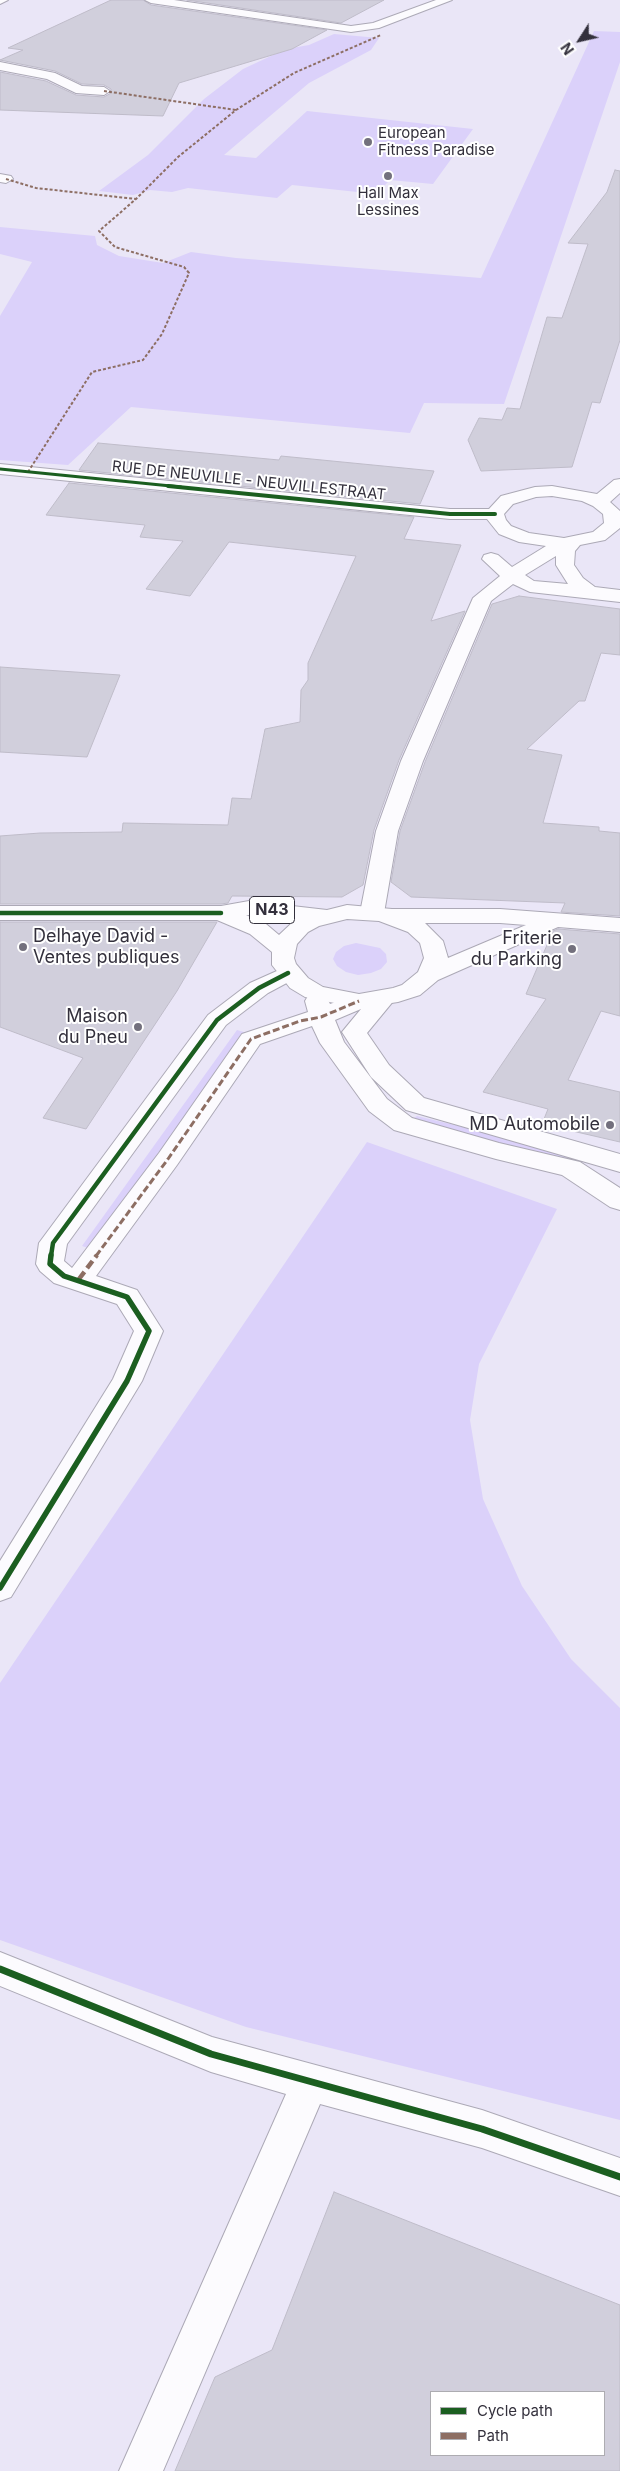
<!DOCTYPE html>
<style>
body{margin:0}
#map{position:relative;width:620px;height:2471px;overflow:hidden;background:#eae6f7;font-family:Inter,sans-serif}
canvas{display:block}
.legend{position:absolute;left:430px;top:2391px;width:175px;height:65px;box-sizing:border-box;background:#fff;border:1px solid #adacb1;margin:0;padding:6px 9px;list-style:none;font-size:15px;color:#33303c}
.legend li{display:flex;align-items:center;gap:10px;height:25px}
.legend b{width:25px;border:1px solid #adacb1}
.north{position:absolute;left:555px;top:15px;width:50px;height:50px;-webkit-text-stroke:4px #fff;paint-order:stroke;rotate:235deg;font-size:14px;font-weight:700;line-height:20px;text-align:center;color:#33303c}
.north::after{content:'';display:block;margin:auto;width:18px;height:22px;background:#33303c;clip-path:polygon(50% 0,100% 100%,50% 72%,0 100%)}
</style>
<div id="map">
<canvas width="620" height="2471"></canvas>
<ul class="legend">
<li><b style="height:6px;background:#1b5e20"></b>Cycle path</li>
<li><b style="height:6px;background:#8d6e63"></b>Path</li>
</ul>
<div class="north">N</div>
</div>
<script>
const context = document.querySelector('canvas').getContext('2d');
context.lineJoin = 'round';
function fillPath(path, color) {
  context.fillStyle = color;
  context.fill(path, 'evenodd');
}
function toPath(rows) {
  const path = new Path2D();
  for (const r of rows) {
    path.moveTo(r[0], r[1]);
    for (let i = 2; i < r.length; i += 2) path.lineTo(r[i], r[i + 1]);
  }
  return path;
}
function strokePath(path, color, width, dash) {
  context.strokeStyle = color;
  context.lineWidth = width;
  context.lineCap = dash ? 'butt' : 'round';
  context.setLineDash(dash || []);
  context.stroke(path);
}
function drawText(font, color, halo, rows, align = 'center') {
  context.font = font + ' Inter,sans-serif';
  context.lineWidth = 4;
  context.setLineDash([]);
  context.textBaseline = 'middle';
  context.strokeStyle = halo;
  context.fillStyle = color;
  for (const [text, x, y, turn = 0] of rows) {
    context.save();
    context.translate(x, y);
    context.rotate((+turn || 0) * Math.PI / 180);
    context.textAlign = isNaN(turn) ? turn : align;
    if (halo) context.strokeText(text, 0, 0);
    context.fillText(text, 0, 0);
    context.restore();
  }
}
const green = toPath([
 [594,31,620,32,620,62,504,404,424,403,410,433,131,407,68,465,0,460,0,316,32,262,0,254,0,227,95,236,97,245,119,256,163,263,191,252,236,258,481,278],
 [334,34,379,38,371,50,309,83,224,155,256,158,307,111,473,129,433,184,390,180,376,194,292,185,277,198,188,188,172,192,150,190,133,195,99,191,148,155,204,99,243,69,286,49,309,45],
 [356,943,380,948,386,954,387,962,381,969,371,973,358,975,346,972,337,966,333,959,336,952,344,946],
 [237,1030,247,1033,94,1250,82,1246],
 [417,1116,492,1134,569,1153,565,1161,411,1120],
 [367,1142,557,1209,479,1364,470,1420,483,1499,522,1586,571,1659,620,1708,620,2120,246,2027,0,1940,0,1683]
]);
const building = toPath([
 [111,0,143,0,151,5,327,30,292,49,179,83,163,116,0,110,0,72,46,81,76,95,104,97,111,93,111,89,104,85,82,84,55,71,0,60,23,50,8,48,111,0],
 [187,0,384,0,341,23,187,0],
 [615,170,620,171,620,340,600,403,592,402,572,467,481,471,468,440,479,418,502,420,507,408,520,409,547,317,562,318,588,244,568,243,607,192,615,170],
 [98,443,279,460,281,456,434,471,420,504,79,470,98,443],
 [69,483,414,517,404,539,461,545,431,621,465,611,399,760,374,830,363,885,342,897,232,896,228,903,221,904,0,904,0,836,40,833,122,832,123,823,228,825,232,798,251,799,265,729,300,722,301,690,308,680,308,663,356,556,229,542,190,596,146,589,183,541,140,537,145,525,46,515,69,483],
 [519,596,620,609,620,655,601,653,585,701,579,701,527,749,562,755,543,823,599,827,599,831,620,833,620,916,561,912,565,903,411,897,391,882,400,831,425,762,492,604,519,596],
 [0,667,120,675,87,757,0,752,0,667],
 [0,922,217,922,177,991,86,1129,43,1118,83,1058,0,1027,0,922],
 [558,929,620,934,620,1016,601,1011,568,1080,620,1092,620,1142,542,1124,548,1109,483,1092,546,999,526,994,553,931,558,929],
 [334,2192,620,2305,620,2471,175,2471,215,2377,272,2350,334,2192],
 [431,2392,604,2392,604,2455,431,2455,431,2392]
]);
const minor = toPath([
 [0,0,8,0,0,4,0,0],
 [145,0,174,0,351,26,373,23,436,0,452,0,379,28,351,32,151,3,145,0],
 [0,62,55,73,82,86,104,87,110,91,104,95,76,93,47,79,0,70,0,62],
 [0,174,11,176,13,179,6,183,0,182,0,174],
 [0,464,450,509,489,509,501,496,535,487,552,486,597,494,614,480,620,479,620,493,610,502,620,511,620,528,605,540,580,545,575,551,574,565,583,578,595,587,620,590,620,602,530,592,513,584,491,601,423,761,398,831,384,913,380,918,372,920,364,918,360,913,376,831,401,761,473,598,500,576,482,559,484,555,491,553,498,555,512,567,546,546,519,542,499,534,487,519,450,519,0,474,0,464],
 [552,496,582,501,593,506,603,514,604,523,593,532,564,538,529,533,511,526,506,520,504,514,513,504,536,497,552,496],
 [556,556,556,565,568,584,534,581,525,575,556,556],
 [288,966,296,968,300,973,296,978,268,993,226,1025,67,1244,64,1261,72,1268,159,1153,242,1034,308,1012,305,1001,308,996,317,994,326,996,330,1004,359,994,368,996,370,999,374,994,383,992,392,994,395,999,367,1033,389,1065,424,1098,620,1154,620,1172,406,1110,371,1077,342,1032,361,1009,335,1020,344,1042,387,1099,412,1118,499,1143,580,1162,620,1188,620,1210,610,1207,562,1175,496,1159,394,1130,369,1111,320,1043,312,1026,260,1044,177,1165,96,1276,137,1290,163,1331,142,1381,11,1597,0,1601,0,1561,113,1379,134,1331,117,1304,54,1283,40,1271,36,1264,39,1243,208,1015,250,983,288,966],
 [0,1952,212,2037,482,2110,620,2158,620,2196,482,2148,320,2104,163,2471,119,2471,286,2094,211,2072,0,1986,0,1952]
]);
const major = toPath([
 [249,901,327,910,347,905,392,909,500,909,620,918,620,932,558,927,438,980,420,995,398,1002,359,1008,305,997,290,988,272,965,272,952,250,934,217,920,0,920,0,906,221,906,249,901],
 [246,915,249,915,295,920,279,935,266,924,246,915],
 [347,919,379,921,408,932,420,943,424,958,418,972,402,985,393,988,359,994,323,987,308,978,296,964,294,958,297,944,308,932,319,926,347,919],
 [425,923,500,923,526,925,448,958,443,941,425,923]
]);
const quietFar2 = toPath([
 [104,91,236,110],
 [6,179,36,188,136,199],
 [28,472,92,372,143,360,162,334,189,273,184,267,115,247,99,231,136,199,178,157,236,110,294,73,381,35]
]);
const quietFar1 = toPath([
 [96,1256,168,1159,251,1039,300,1021,321,1017,359,1001]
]);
const quiet = toPath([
 [79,1279,97,1255]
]);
const cyclewayFar4 = toPath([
 [0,469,181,487]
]);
const cyclewayFar3 = toPath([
 [168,486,450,514,495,514]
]);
const cyclewayFar2 = toPath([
 [0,913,221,913],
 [51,1256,53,1243,217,1020,259,988,288,973]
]);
const cyclewayFar1 = toPath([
 [0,1588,127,1381,149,1331,127,1297,64,1276,50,1264,51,1255]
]);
const cycleway = toPath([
 [0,1969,211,2054,482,2129,620,2177]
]);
const markers = [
 [368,142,5,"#73707d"],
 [388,176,5,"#73707d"],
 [23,947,5,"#73707d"],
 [572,949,5,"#73707d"],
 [138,1027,5,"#73707d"],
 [610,1125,5,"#73707d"]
];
const farPoinames = [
 ["European",378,133],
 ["Fitness Paradise",378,150],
 ["Hall Max",388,193,"center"],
 ["Lessines",388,210,"center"]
];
const farStreetnames = [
 ["RUE DE NEUVILLE - NEUVILLESTRAAT",249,481,6]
];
const shields = [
 [272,910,45]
];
const shieldNames = [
 ["N43",272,910]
];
const poiNames = [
 ["Delhaye David -",33,937,"left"],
 ["Ventes publiques",33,958,"left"],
 ["Friterie",562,939],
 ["du Parking",562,960],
 ["Maison",128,1017],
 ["du Pneu",128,1038],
 ["MD Automobile",600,1125]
];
fillPath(green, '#dbd1fa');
fillPath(building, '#d1cfdc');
strokePath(building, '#bfbcc9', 1);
strokePath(minor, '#aca9b6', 2);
strokePath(major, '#aca9b6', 2);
fillPath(minor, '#fcfbfe');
fillPath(major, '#fcfbfe');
strokePath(quietFar2, '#8d6e63', 2, [3, 2]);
strokePath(quietFar1, '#8d6e63', 3, [7, 3]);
strokePath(quiet, '#8d6e63', 4.5, [9, 4.5]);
strokePath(cyclewayFar4, '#1b5e20', 3);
strokePath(cyclewayFar3, '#1b5e20', 4);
strokePath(cyclewayFar2, '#1b5e20', 4.5);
strokePath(cyclewayFar1, '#1b5e20', 5.5);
strokePath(cycleway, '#1b5e20', 7);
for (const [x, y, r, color] of markers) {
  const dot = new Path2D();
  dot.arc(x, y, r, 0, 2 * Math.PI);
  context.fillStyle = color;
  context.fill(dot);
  strokePath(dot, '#fff', 2);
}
drawText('15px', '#33303c', '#fff', farPoinames, 'left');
drawText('15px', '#33303c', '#fff', farStreetnames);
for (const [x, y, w] of shields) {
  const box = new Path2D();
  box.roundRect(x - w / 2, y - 13.5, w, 27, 4);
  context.fillStyle = '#fff';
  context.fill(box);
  strokePath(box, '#33303c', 1);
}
drawText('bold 16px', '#33303c', null, shieldNames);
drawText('18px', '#33303c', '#fff', poiNames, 'right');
</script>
